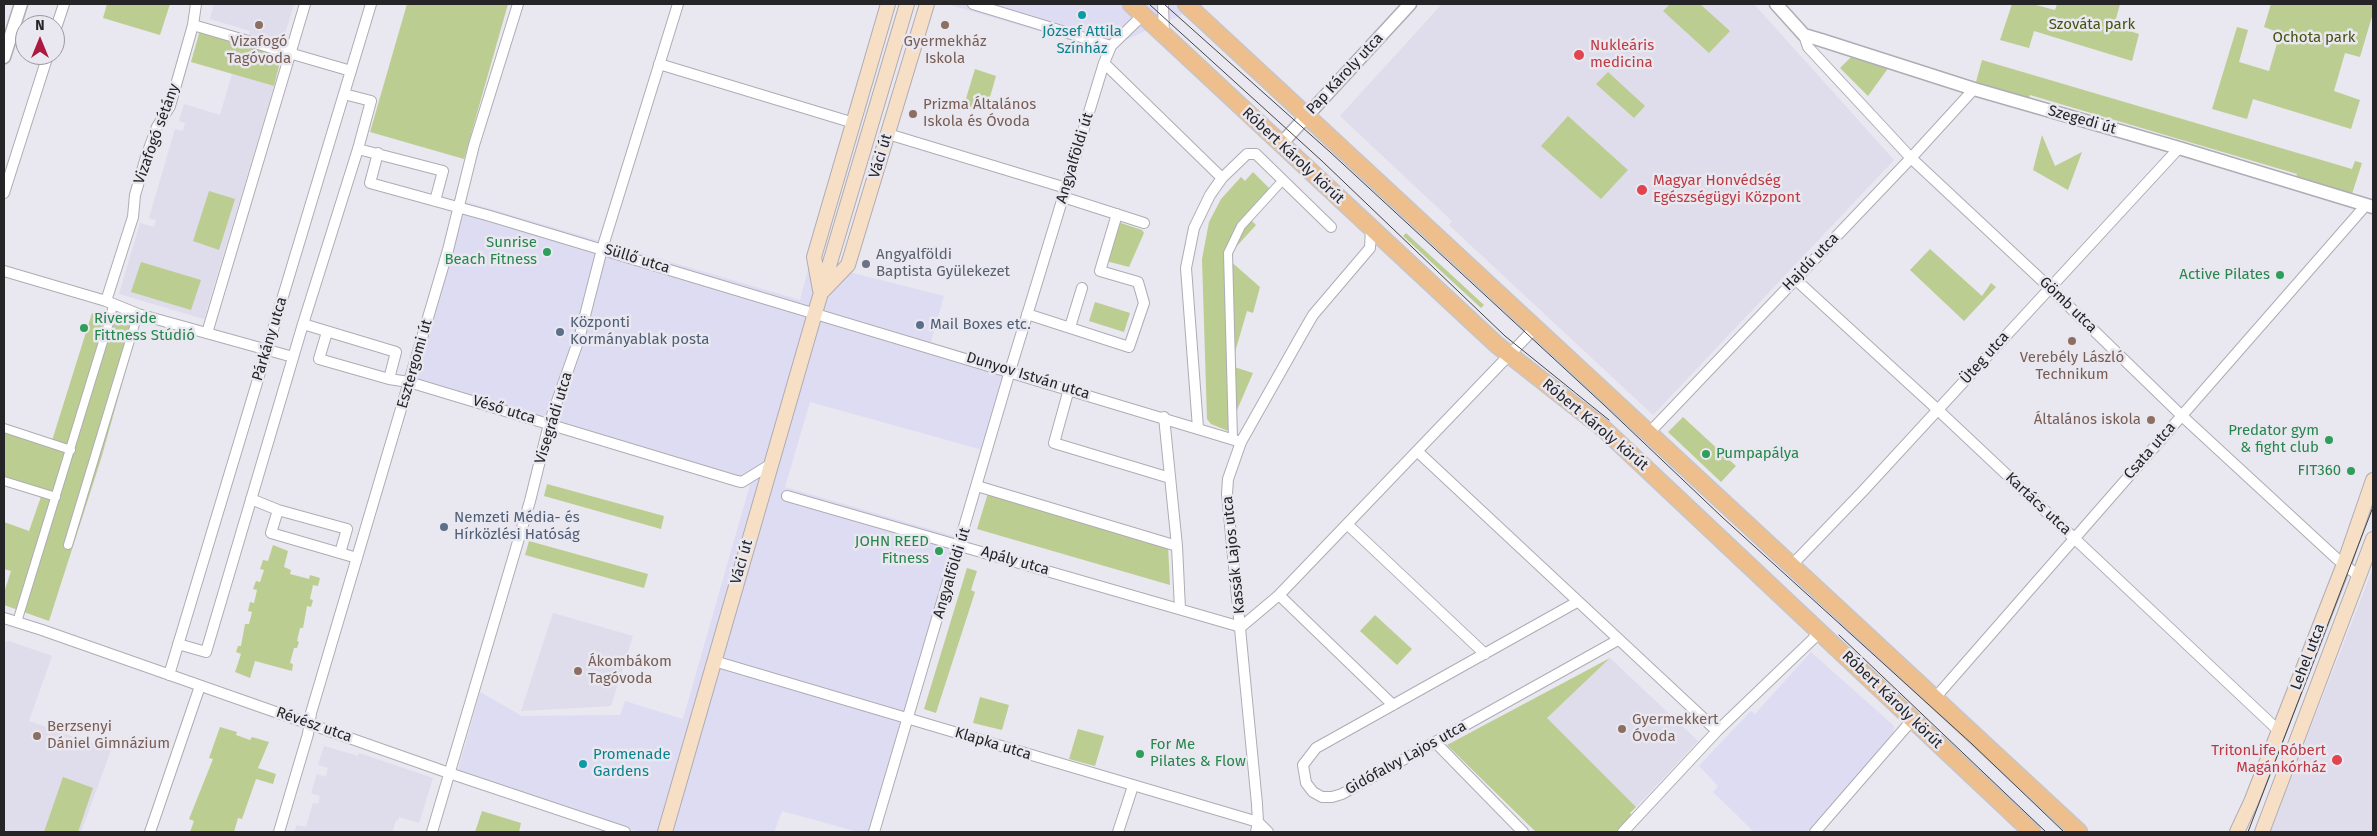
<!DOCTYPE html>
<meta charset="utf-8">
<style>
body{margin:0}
#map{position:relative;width:2377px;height:836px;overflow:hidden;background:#e9e7ef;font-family:"Fira Sans",sans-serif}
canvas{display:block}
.frame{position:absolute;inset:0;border:5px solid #252527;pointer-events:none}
.north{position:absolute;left:15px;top:15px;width:50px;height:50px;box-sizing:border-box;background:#e9e7ef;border:1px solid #9b999f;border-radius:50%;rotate:0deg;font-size:14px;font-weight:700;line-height:20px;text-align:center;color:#252527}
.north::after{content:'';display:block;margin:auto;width:18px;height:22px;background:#ad1840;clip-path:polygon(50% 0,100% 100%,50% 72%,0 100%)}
</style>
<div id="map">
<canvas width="2377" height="836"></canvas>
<div class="frame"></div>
<div class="north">N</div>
</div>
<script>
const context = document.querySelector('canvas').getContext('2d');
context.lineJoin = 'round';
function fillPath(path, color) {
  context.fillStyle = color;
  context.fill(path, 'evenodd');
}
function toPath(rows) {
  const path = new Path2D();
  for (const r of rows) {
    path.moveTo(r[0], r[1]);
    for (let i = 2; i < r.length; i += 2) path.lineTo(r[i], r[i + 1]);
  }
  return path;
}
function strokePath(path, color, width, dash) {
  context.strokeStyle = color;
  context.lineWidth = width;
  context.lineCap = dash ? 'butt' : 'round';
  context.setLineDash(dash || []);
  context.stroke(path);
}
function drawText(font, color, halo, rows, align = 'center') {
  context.font = font + ' "Fira Sans",sans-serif';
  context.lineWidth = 5;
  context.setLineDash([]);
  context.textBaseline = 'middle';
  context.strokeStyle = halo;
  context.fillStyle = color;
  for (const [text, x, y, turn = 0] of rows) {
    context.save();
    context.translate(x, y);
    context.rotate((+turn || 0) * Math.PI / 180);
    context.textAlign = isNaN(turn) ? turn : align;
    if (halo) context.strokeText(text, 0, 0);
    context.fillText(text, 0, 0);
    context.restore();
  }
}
const commercial = toPath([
 [947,4,1206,4,1103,50],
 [467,202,800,300,810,262,944,296,931,342,1008,365,983,450,810,402,785,487,957,537,870,832,858,832,782,811,774,832,640,832,458,770,480,692,522,716,620,715,625,701,683,719,751,481,735,475,416,378],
 [1811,652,1894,726,1893,735,1807,832,1754,832,1713,792,1718,786,1699,766,1693,772,1751,711,1755,714]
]);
const built = toPath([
 [214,4,294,4,282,44,249,35,250,31,210,19],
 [1442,4,1754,4,1894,160,1653,415,1449,225,1452,221,1340,116],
 [232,74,274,86,204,319,119,294,140,223,154,227,156,220,149,218,175,129,183,131,185,123,179,121,184,104,220,115],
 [2373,568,2373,832,2270,832],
 [553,613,633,636,611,706,521,711],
 [9,641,52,656,29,721,111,750,81,832,4,832,4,643],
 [1610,658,1698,741,1636,807,1547,718],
 [324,746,358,756,359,753,433,778,419,823,399,817,398,821,396,820,393,830,395,832,294,832,297,825,306,827,313,803,318,804,320,796,311,793,317,774,326,777,328,768,318,765]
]);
const green = toPath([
 [107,4,170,4,160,35,103,18],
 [407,4,508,4,464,159,370,132],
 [1670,4,1700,4,1730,31,1709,53,1663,11],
 [2012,4,2032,4,2055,10,2057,4,2120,4,2114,26,2139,34,2132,61,2034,31,2029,48,2000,40],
 [2271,4,2373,4,2373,13,2360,57,2345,53,2334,91,2360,100,2351,129,2253,99,2247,119,2212,109,2237,27,2248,30,2239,62,2269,71,2280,33,2264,27],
 [200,30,282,54,274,86,191,62],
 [1852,56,1889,67,1868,96,1840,68],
 [1982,60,2352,169,2355,161,2362,163,2350,200,2295,183,2297,174,2030,95,2027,104,1974,89],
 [975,69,996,76,986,111,964,105],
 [1608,72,1645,106,1634,118,1596,84],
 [1568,116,1628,170,1601,199,1541,146],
 [2042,135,2055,166,2082,152,2068,190,2033,170],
 [1253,172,1273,192,1249,218,1256,225,1237,246,1233,244,1228,259,1260,287,1253,313,1247,311,1231,366,1253,373,1228,431,1211,424,1207,419,1202,259,1209,222,1221,199,1241,177,1245,181],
 [209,191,235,199,219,250,193,241],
 [1118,222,1142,230,1144,233,1129,267,1106,261],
 [1406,233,1484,305,1481,308,1403,236],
 [1930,249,1982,296,1991,283,1996,287,1964,321,1910,270],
 [141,262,201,280,191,310,131,292],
 [1095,302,1130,313,1124,332,1089,321],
 [92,313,138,327,101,459,49,621,4,605,4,593,11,571,4,569,4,522,29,531,43,491,4,477,4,432,50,447],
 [1683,417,1736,466,1721,482,1668,432],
 [547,484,664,516,661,529,544,496],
 [988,493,1168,546,1170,585,977,529],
 [529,541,648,574,644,588,525,555],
 [273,545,288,551,284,567,291,570,290,574,309,579,310,575,320,578,318,586,313,585,310,599,313,600,311,607,307,606,303,628,300,628,297,641,299,642,297,648,294,648,290,663,293,664,292,671,255,661,250,678,235,672,241,654,236,652,238,646,241,646,245,624,249,624,252,612,248,611,250,602,254,603,257,590,253,589,256,581,260,582,264,570,260,569,263,560,268,561],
 [967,568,977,571,971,590,975,592,936,713,924,709],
 [1375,615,1412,649,1397,665,1360,631],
 [1610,658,1547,718,1636,807,1630,813,1632,816,1618,832,1536,832,1447,745],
 [980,697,1009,705,1002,730,973,723],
 [220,727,237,732,236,735,250,740,252,737,269,742,258,768,276,774,273,784,256,779,242,819,238,818,234,832,190,832,194,821,189,819,213,759,209,758],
 [1078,729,1104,736,1095,766,1069,759],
 [63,777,93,788,78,832,44,832],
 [482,811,521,823,519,832,475,832]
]);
const pedestrian = toPath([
 [4,428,71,450],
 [1233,439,1228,253,1241,226,1283,180],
 [4,481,56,497],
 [68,545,138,314],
 [17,622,110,319,113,304]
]);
const minor = toPath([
 [973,4,1111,46],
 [1163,4,1164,35],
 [193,25,351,71],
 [55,31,64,4],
 [1804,35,1808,47,1911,158,2049,287,2181,415,2336,558,2360,577],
 [1104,63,1222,178],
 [659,64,854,123],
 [888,134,1066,188],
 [358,149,443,171,435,201],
 [378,153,370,183,490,216,1241,442],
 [4,193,48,55],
 [1063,197,1144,223],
 [4,271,106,301,138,314,293,357],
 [1795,279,1938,410,2279,731],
 [106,301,133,217,135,195,146,157,157,127,170,106,193,25,196,4],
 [1027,314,1129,347,1144,303,1138,282,1100,271,1117,214],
 [303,324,396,352,389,379],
 [1070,327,1082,288],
 [327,332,319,359,389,379,409,382,737,481,742,482,771,464],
 [207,333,305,4],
 [1069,389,1054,443,1170,478],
 [1164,417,1177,546,1180,609],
 [1198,428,1186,268,1194,228,1210,195,1222,178,1247,154,1256,154,1331,227],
 [1648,434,1911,158,1974,89],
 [1417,451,1717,731],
 [977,486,1177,546],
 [787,496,1241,627,1279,595,1535,328],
 [251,499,278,510,347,529,340,553],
 [278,510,271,533,357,558],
 [1347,524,1485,654],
 [1790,567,1863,491,2179,148],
 [1279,595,1393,705],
 [1577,602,1316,748,1303,765,1306,783,1313,792,1322,797,1332,797,1342,794,1618,640],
 [4,618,42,630,449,773,625,832],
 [178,644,206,652,303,324,358,149,371,101,344,94],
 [714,661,1258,822,1268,832],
 [169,675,371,4],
 [1935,698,2366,205],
 [1435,742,1523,832],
 [150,832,200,686],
 [279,832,308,734,311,713,448,250,474,145,518,4],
 [432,832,530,501,549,424,579,339,602,249,678,4],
 [874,832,1010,371,1104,63,1111,46,1143,15],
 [1118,832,1133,786],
 [1256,832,1258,822,1257,804,1227,494,1228,479,1241,442,1302,334,1313,315,1370,248,1371,229],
 [1623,832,1717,731,1814,638,1817,629],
 [1815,832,1913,719]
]);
const tertiary = toPath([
 [1776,4,1804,35,1821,40,1974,89,2179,148,2373,207],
 [4,57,21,4],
 [1280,145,1410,4]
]);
const secondary = toPath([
 [820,290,814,257,888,4],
 [823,291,848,265,927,4],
 [665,832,815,313,907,4],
 [2237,832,2251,802,2344,564,2373,480],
 [2262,832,2373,539]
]);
const primary = toPath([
 [1131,4,1497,345,1604,429,2032,832],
 [1186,4,2079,832]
]);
const tram = toPath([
 [1149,4,1322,161,1505,336,1609,420],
 [1164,4,1330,152,1604,405,1722,517,1972,744,2064,832],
 [1839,635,2046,832],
 [2248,832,2373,507]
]);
const markers = [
 [1082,15,5,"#0f9aa8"],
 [259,25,5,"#8d6e63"],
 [945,25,5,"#8d6e63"],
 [1579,55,6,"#e0444e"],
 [913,114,5,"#8d6e63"],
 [1642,190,6,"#e0444e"],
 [547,252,5,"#2e9e5b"],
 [866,264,5,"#6b7280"],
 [2280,275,5,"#2e9e5b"],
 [920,325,5,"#5c6f8a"],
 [84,328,5,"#2e9e5b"],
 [560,332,5,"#5c6f8a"],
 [2072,341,5,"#8d6e63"],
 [2151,420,5,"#8d6e63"],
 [2329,440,5,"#2e9e5b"],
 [1706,454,5,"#2e9e5b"],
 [2351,471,5,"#2e9e5b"],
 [444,527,5,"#5c6f8a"],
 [939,551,5,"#2e9e5b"],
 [578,671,5,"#8d6e63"],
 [1622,729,5,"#8d6e63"],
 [37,736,5,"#8d6e63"],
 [1140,754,5,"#2e9e5b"],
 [2337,760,6,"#e0444e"],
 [583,764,5,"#0f9aa8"]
];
const parkNames = [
 ["Szováta park",2092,25],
 ["Ochota park",2314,38]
];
const cultureNames = [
 ["József Attila",1082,32],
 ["Színház",1082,49],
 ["Promenade",593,755,"left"],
 ["Gardens",593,772,"left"]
];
const educationNames = [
 ["Vizafogó",259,42,"center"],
 ["Tagóvoda",259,59,"center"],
 ["Gyermekház",945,42,"center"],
 ["Iskola",945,59,"center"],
 ["Prizma Általános",923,105],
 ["Iskola és Óvoda",923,122],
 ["Verebély László",2072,358,"center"],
 ["Technikum",2072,375,"center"],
 ["Általános iskola",2141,420,"right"],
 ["Ákombákom",588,662],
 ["Tagóvoda",588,679],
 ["Gyermekkert",1632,720],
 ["Óvoda",1632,737],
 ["Berzsenyi",47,727],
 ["Dániel Gimnázium",47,744]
];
const healthNames = [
 ["Nukleáris",1590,46],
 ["medicina",1590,63],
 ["Magyar Honvédség",1653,181],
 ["Egészségügyi Központ",1653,198],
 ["TritonLife Róbert",2326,751,"right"],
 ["Magánkórház",2326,768,"right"]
];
const streetNames = [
 ["Pap Károly utca",1345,74,-47],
 ["Szegedi út",2082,120,16],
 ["Vizafogó sétány",157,134,-70],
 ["Váci út",881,156,-73],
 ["Róbert Károly körút",1293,156,43],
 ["Angyalföldi út",1075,158,-73],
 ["Süllő utca",637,259,17],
 ["Hajdú utca",1811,262,-46],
 ["Gömb utca",2068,305,44],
 ["Párkány utca",270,339,-73],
 ["Üteg utca",1985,358,-48],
 ["Esztergomi út",415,364,-74],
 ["Dunyov István utca",1028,376,17],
 ["Véső utca",504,410,17],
 ["Visegrádi utca",554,418,-73],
 ["Róbert Károly körút",1595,425,40],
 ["Csata utca",2150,451,-49],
 ["Kartács utca",2038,504,43],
 ["Kassák Lajos utca",1234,555,-96],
 ["Apály utca",1015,561,16],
 ["Váci út",742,562,-74],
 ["Angyalföldi út",952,573,-73],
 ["Lehel utca",2308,657,-69],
 ["Róbert Károly körút",1892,700,44],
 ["Révész utca",314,725,19],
 ["Klapka utca",993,744,17],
 ["Gidófalvy Lajos utca",1406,758,-29]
];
const leisureNames = [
 ["Sunrise",537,243],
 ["Beach Fitness",537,260],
 ["Active Pilates",2270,275],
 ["Riverside",94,319,"left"],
 ["Fittness Stúdió",94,336,"left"],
 ["Predator gym",2319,431],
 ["& fight club",2319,448],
 ["Pumpapálya",1716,454,"left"],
 ["FIT360",2341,471],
 ["JOHN REED",929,542],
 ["Fitness",929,559],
 ["For Me",1150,745,"left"],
 ["Pilates & Flow",1150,762,"left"]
];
const worshipNames = [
 ["Angyalföldi",876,255],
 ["Baptista Gyülekezet",876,272]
];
const serviceNames = [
 ["Központi",570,323],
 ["Kormányablak posta",570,340],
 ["Mail Boxes etc.",930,325],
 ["Nemzeti Média- és",454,518],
 ["Hírközlési Hatóság",454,535]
];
fillPath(commercial, '#dedcf2');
fillPath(built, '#dfdceb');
fillPath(green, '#bccd91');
strokePath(pedestrian, '#aeacb4', 10);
strokePath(minor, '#aeacb4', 12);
strokePath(tertiary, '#aeacb4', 15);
strokePath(secondary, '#aeacb4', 16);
strokePath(primary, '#c6c6c7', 19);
strokePath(pedestrian, '#fff', 8);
strokePath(minor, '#fff', 10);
strokePath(tertiary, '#fff', 12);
strokePath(secondary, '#f7dfc6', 14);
strokePath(primary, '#efbe8d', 16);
strokePath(tram, '#444447', 1);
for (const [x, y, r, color] of markers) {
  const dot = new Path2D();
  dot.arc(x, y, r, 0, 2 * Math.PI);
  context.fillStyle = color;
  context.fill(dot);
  strokePath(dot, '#e9e7ef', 2);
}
drawText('15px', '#465411', '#e9e7ef', parkNames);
drawText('15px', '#0d838f', '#e9e7ef', cultureNames);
drawText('15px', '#785e54', '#e9e7ef', educationNames, 'left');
drawText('15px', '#be3a42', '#e9e7ef', healthNames, 'left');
drawText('15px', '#252527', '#e9e7ef', streetNames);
drawText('15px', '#27864d', '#e9e7ef', leisureNames, 'right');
drawText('15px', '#5b616d', '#e9e7ef', worshipNames, 'left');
drawText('15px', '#4e5e75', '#e9e7ef', serviceNames, 'left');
</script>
